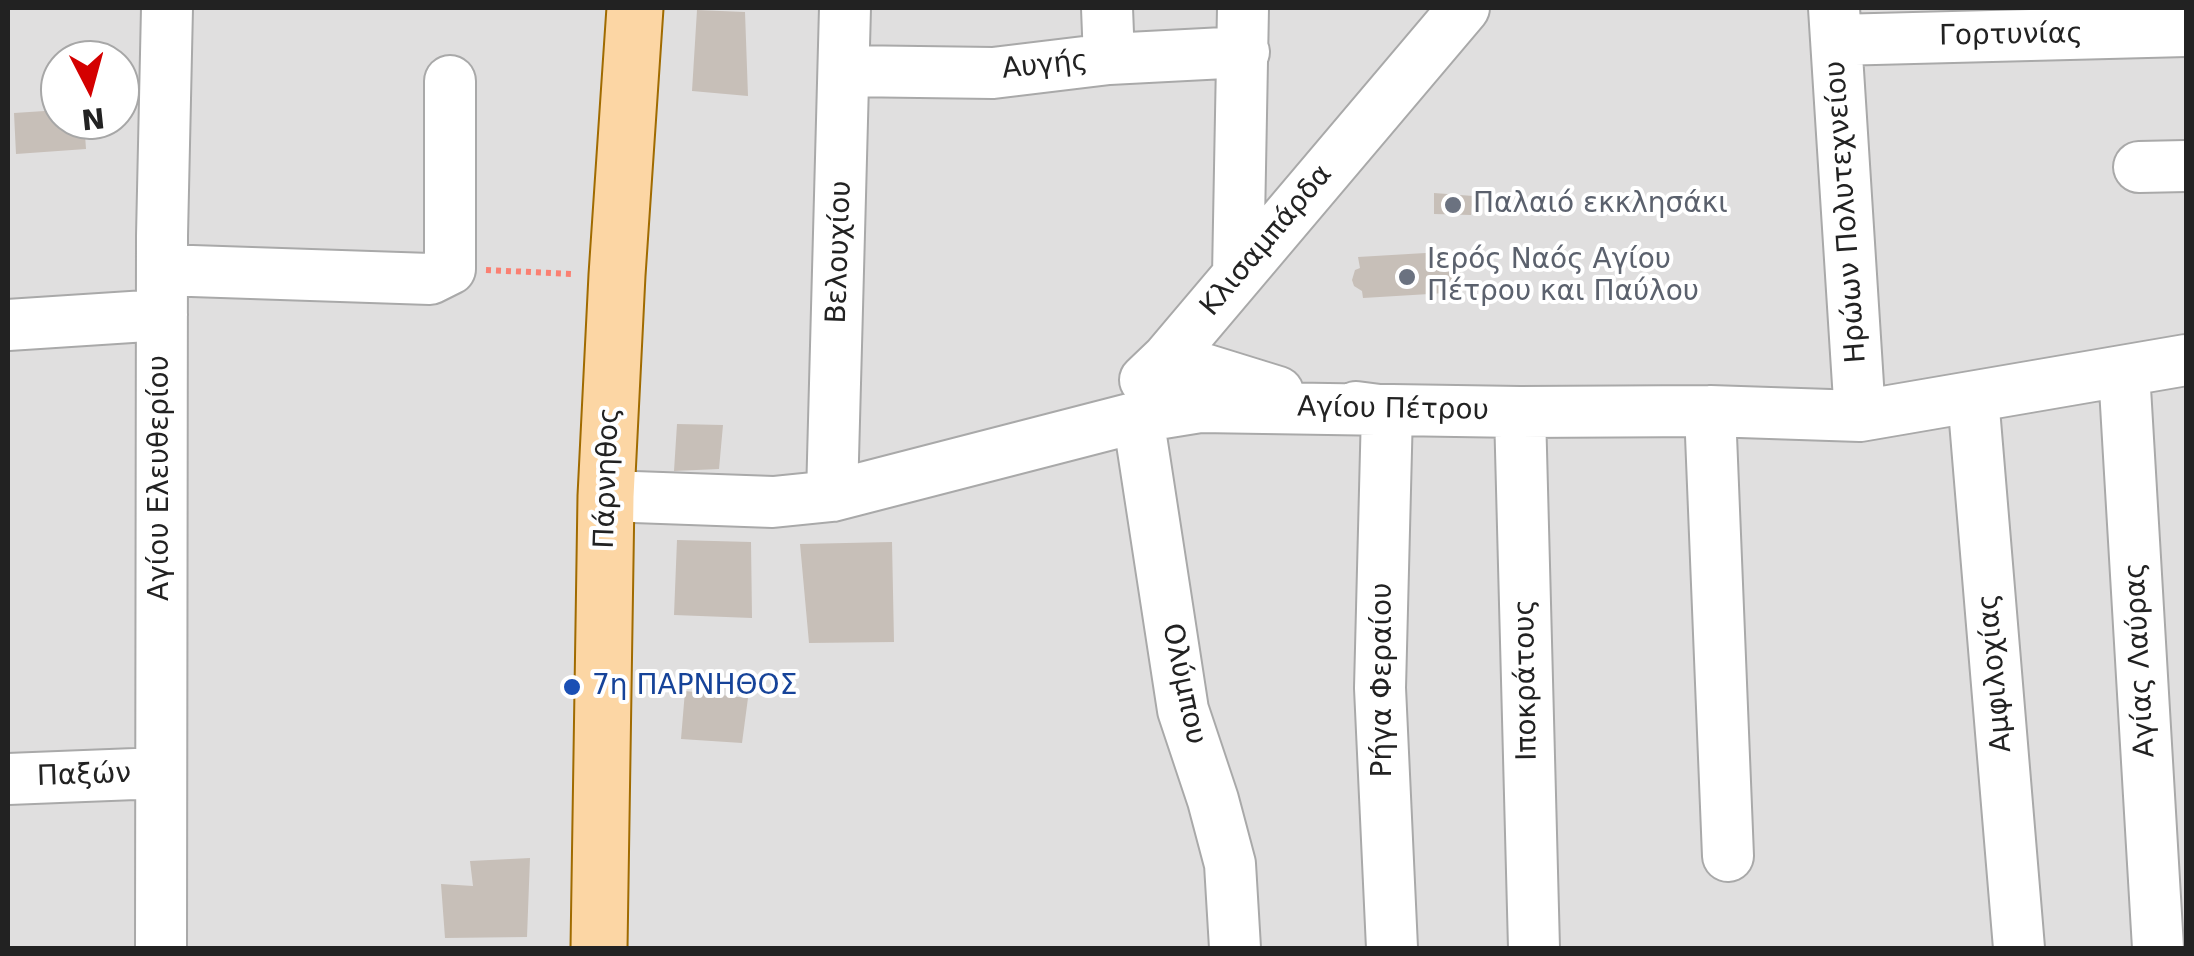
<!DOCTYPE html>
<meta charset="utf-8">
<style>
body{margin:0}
#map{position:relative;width:2194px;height:956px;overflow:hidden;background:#f2efe9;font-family:"DejaVu Sans",sans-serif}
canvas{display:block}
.frame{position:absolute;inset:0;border:10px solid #222;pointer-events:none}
.north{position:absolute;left:40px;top:40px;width:100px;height:100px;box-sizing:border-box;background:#fff;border:2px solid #a7a7a7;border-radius:50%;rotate:174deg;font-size:28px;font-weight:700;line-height:40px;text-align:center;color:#222}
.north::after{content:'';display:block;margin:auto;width:35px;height:45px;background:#d40000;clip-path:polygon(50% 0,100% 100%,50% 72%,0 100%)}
</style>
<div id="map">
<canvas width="2194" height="956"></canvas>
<div class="frame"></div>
<div class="north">N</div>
</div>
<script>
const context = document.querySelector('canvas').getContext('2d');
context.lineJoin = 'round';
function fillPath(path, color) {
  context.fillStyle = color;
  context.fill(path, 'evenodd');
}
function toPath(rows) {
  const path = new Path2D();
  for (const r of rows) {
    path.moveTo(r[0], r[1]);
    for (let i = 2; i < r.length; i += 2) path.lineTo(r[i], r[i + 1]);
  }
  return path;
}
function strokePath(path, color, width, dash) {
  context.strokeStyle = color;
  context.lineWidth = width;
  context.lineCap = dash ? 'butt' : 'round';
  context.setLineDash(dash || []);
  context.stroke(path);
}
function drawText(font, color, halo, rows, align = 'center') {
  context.font = font + ' "DejaVu Sans",sans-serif';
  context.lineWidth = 8;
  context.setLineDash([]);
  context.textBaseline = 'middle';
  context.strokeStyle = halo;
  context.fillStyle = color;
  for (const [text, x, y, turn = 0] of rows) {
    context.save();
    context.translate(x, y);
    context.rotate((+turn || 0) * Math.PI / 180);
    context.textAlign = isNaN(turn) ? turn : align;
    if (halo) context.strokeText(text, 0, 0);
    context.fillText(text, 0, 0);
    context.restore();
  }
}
const residential = toPath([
 [8,8,2186,8,2186,948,8,948],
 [60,60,120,60,120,120,60,120]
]);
const building = toPath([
 [697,10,745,12,748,96,692,91],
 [60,110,60,120,84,120,86,149,16,154,14,113],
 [1434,193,1473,196,1471,215,1434,214],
 [1459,251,1462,292,1363,298,1362,291,1354,286,1352,280,1355,270,1360,268,1358,257],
 [677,424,723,425,719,469,674,471],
 [677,540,751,542,752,618,674,615],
 [892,542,894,642,809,643,800,544],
 [685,691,748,698,742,743,681,739],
 [530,858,527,937,445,938,441,884,473,886,470,861]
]);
const path = toPath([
 [486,270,573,274]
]);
const minor = toPath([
 [1107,8,1109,59],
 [1834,8,1860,416],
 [1836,40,2186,31],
 [845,71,993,73,1109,59,1244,52],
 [2139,167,2186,166],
 [162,270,430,279,450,269,450,81],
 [1238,275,1243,8],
 [8,325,162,315],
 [1168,358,1278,392],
 [2124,371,2158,948],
 [1145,380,1168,358,1464,8],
 [1973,397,2019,948],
 [1356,407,1387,411,1380,688,1392,948],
 [1710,411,1728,856],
 [1520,412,1534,948],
 [1138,417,1183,710,1213,800,1230,864,1235,948],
 [606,496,773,502,832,496,1138,417,1200,407,1520,412,1710,411,1860,416,2186,360],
 [832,496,845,8],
 [8,779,161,773],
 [161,948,162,236,167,8]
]);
const major = toPath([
 [599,948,606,496,617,275,635,8]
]);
const markers = [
 [1453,205,10,"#6b7280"],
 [1407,277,10,"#6b7280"],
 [572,687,10,"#1a4fb4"]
];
const streetNames = [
 ["Γορτυνίας",2011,36,-1],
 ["Αυγής",1045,66,-6],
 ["Ηρώων Πολυτεχνείου",1847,212,-94],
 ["Κλισαμπάρδα",1267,241,-50],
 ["Βελουχίου",840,252,-88],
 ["Αγίου Πέτρου",1393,410,1],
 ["Αγίου Ελευθερίου",161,478,-90],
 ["Πάρνηθος",608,478,-88],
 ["Αγίας Λαύρας",2141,660,-93],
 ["Αμφιλοχίας",1996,673,-95],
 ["Ρήγα Φεραίου",1384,680,-90],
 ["Ιποκράτους",1527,680,-91],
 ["Ολύμπου",1183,684,78],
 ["Παξών",84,776,-2]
];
const worshipNames = [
 ["Παλαιό εκκλησάκι",1473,205],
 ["Ιερός Ναός Αγίου",1427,261],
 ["Πέτρου και Παύλου",1427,293]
];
const transitNames = [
 ["7η ΠΑΡΝΗΘΟΣ",592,687]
];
fillPath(residential, '#e0dfdf');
fillPath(building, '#c7bfb8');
strokePath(minor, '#a9a9a9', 54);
strokePath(major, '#a06b00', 59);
strokePath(path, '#fa8072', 6, [5, 5]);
strokePath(minor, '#fff', 50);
strokePath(major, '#fcd6a4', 55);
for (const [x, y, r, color] of markers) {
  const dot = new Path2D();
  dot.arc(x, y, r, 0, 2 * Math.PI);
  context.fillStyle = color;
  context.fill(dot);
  strokePath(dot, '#fff', 4);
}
drawText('28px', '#222', '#fff', streetNames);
drawText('28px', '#5b616d', '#fff', worshipNames, 'left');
drawText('28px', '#164399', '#fff', transitNames, 'left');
</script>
